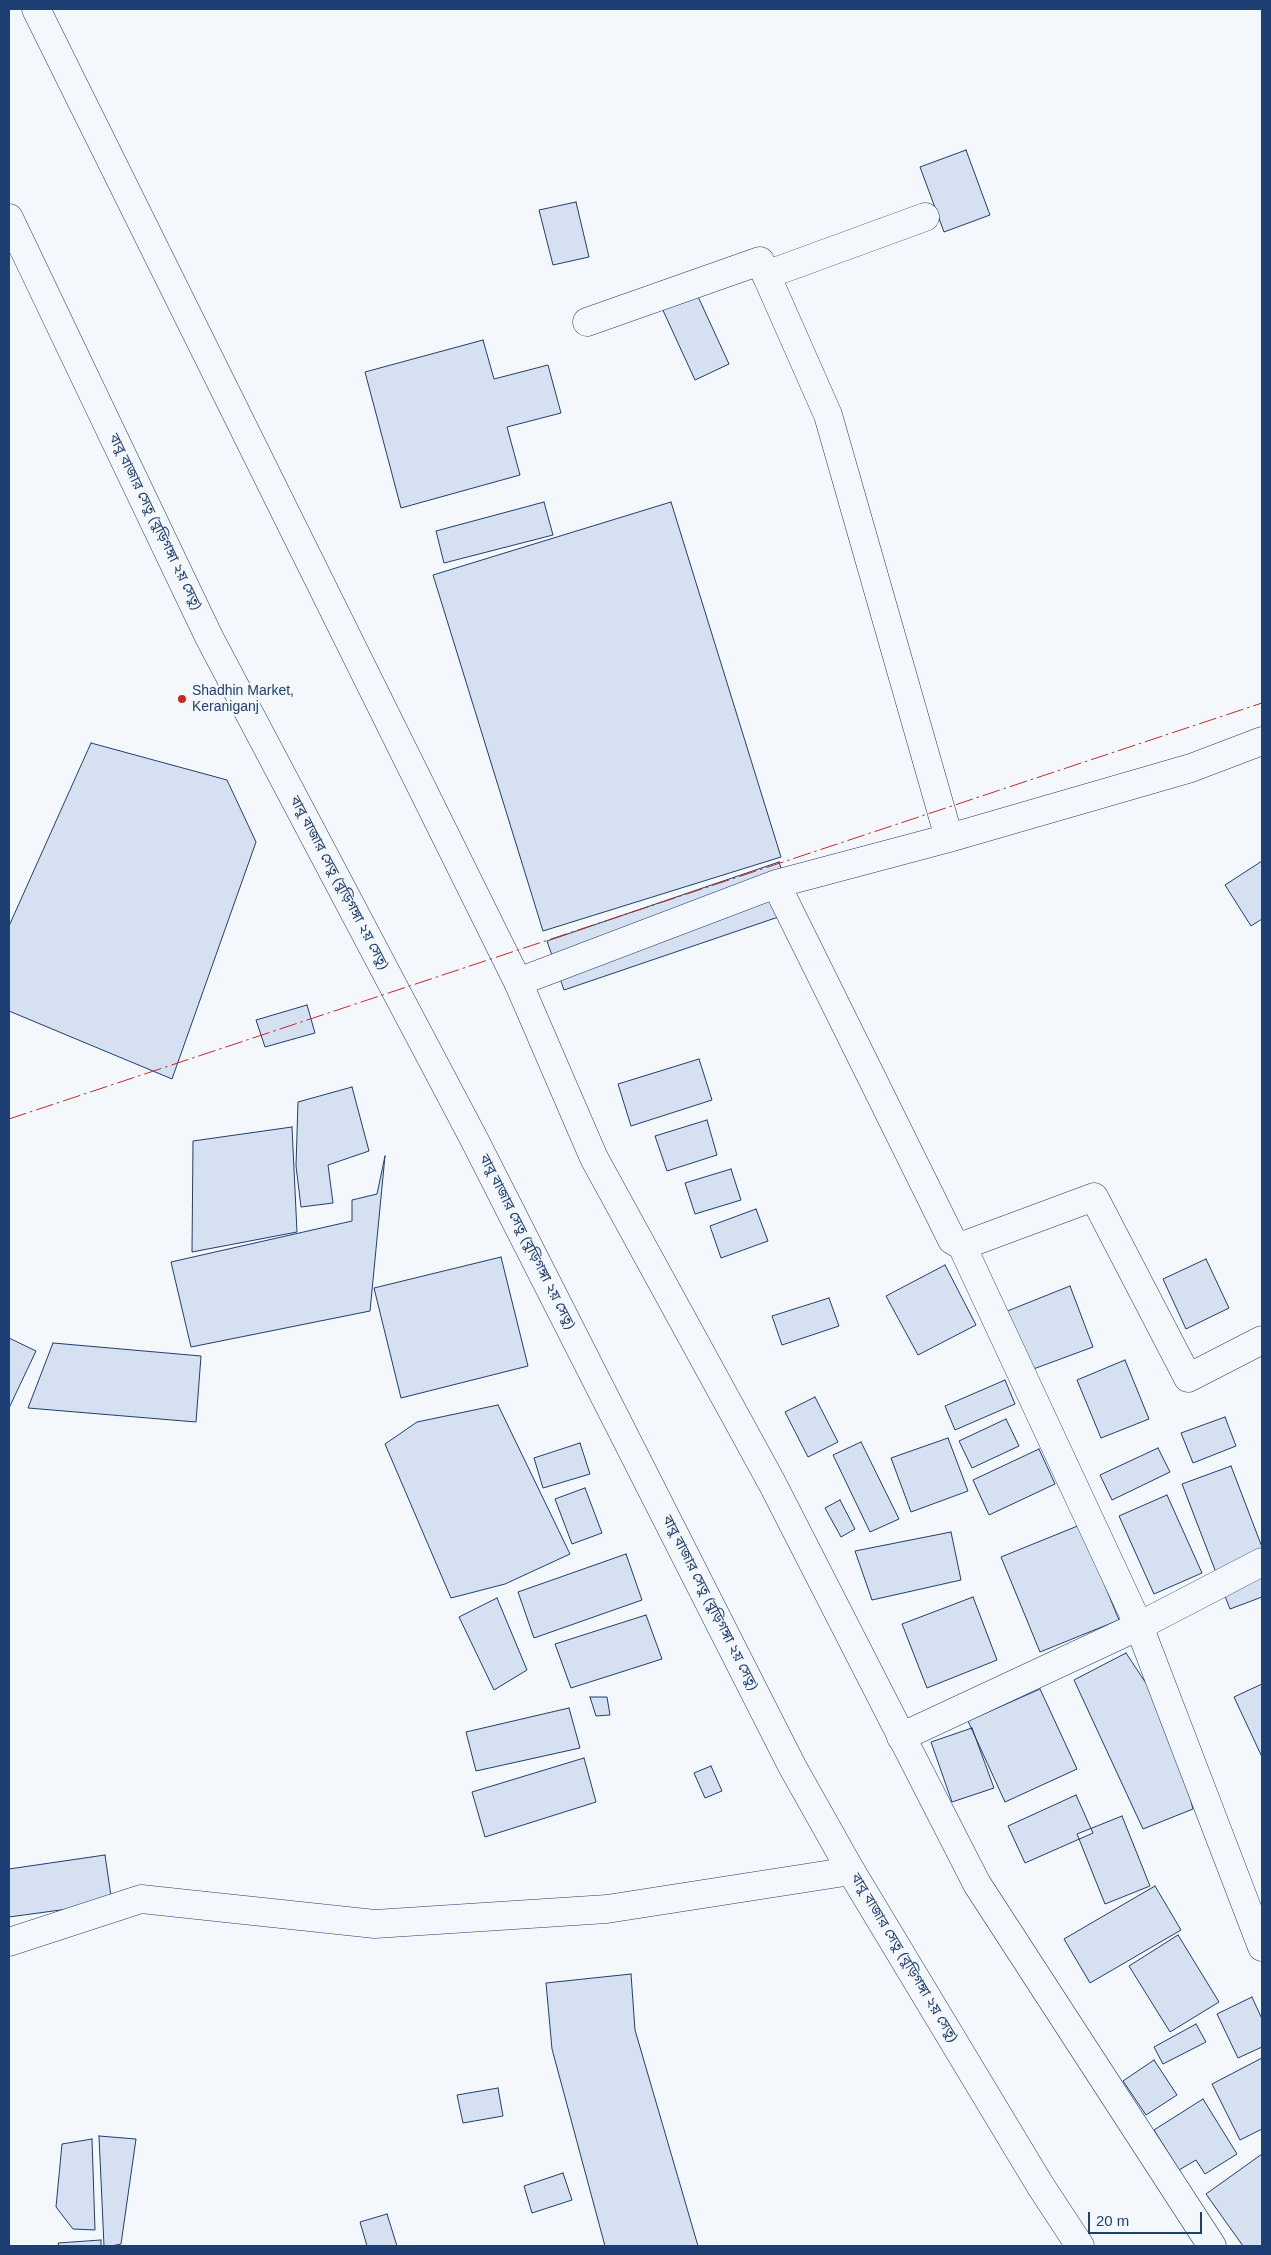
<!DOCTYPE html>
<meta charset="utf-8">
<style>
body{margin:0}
#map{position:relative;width:1271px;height:2255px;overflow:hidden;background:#f4f7fb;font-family:Helvetica,sans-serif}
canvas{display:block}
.frame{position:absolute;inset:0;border:10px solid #1d3f73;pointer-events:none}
.scale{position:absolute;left:1088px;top:2212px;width:114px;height:22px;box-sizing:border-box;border:2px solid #1d3f73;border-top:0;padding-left:6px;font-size:15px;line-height:18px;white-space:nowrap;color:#1d3f73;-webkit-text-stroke:4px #f4f7fb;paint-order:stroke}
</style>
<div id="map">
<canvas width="1271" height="2255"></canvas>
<div class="frame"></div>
<div class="scale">20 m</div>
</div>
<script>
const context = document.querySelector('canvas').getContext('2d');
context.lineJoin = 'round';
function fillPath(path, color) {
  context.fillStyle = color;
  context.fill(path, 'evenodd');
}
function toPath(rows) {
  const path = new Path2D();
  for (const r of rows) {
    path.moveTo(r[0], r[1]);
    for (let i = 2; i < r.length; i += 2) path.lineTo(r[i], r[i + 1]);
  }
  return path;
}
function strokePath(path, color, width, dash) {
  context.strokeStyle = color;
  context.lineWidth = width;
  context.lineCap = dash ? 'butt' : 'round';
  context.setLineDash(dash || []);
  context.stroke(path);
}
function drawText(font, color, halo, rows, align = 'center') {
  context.font = font + ' Helvetica,"Noto Sans Bengali",sans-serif';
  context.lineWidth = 4;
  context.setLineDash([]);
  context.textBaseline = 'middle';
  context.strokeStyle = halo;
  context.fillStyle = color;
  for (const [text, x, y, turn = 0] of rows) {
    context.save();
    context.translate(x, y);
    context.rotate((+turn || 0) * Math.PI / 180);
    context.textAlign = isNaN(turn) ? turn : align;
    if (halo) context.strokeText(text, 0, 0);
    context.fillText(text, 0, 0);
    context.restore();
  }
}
const building = toPath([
 [966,150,990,215,944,232,920,167,966,150],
 [576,202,589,257,553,265,539,210,576,202],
 [689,277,729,364,695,380,655,293,689,277],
 [483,340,494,379,548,365,561,413,507,427,520,475,401,508,365,372,483,340],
 [544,502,553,535,444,563,436,531,544,502],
 [671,502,781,857,543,931,433,575,671,502],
 [91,743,227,780,256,842,172,1079,9,1011,9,926,91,743],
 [1262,861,1262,919,1251,926,1225,885,1262,861],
 [779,862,796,911,564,990,547,941,779,862],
 [307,1005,315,1033,265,1047,256,1020,307,1005],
 [699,1059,712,1100,631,1126,618,1084,699,1059],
 [352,1087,369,1151,328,1165,333,1203,301,1207,296,1166,298,1102,352,1087],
 [707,1120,717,1155,667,1171,655,1136,707,1120],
 [292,1127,297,1232,192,1252,193,1141,292,1127],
 [385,1156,370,1311,191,1347,171,1262,352,1221,352,1200,377,1194,385,1156],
 [731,1169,741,1200,695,1214,685,1183,731,1169],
 [756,1209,768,1241,721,1258,710,1226,756,1209],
 [501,1257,528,1366,401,1398,374,1288,501,1257],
 [1206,1259,1229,1308,1186,1329,1163,1279,1206,1259],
 [945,1265,976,1325,918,1355,886,1296,945,1265],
 [1070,1286,1093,1347,1028,1371,1005,1312,1070,1286],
 [829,1298,839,1326,782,1345,772,1316,829,1298],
 [9,1338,36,1351,9,1408,9,1338],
 [53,1343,201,1356,196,1422,28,1408,53,1343],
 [1125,1360,1149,1419,1101,1438,1077,1380,1125,1360],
 [1005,1380,1015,1404,955,1430,945,1406,1005,1380],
 [815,1397,838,1442,808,1457,785,1412,815,1397],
 [498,1405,570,1554,505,1584,451,1598,385,1444,417,1422,498,1405],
 [1225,1417,1236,1446,1193,1463,1181,1433,1225,1417],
 [1006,1419,1019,1446,972,1468,959,1441,1006,1419],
 [948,1438,968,1491,911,1512,891,1458,948,1438],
 [861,1442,899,1519,870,1532,833,1455,861,1442],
 [580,1443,590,1474,543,1488,534,1458,580,1443],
 [1158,1448,1170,1472,1112,1500,1100,1475,1158,1448],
 [1039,1449,1055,1484,989,1515,973,1480,1039,1449],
 [1231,1466,1262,1547,1262,1597,1230,1609,1182,1484,1231,1466],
 [585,1488,602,1533,572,1544,555,1499,585,1488],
 [1167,1495,1202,1573,1154,1594,1119,1516,1167,1495],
 [840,1500,855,1529,841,1537,825,1508,840,1500],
 [1080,1525,1119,1620,1040,1652,1001,1557,1080,1525],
 [951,1532,961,1580,872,1600,855,1551,951,1532],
 [626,1554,642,1600,534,1638,518,1592,626,1554],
 [973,1597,997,1660,927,1688,902,1624,973,1597],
 [497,1598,527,1670,494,1690,459,1617,497,1598],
 [646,1615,662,1659,571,1688,555,1644,646,1615],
 [1126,1653,1169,1718,1193,1809,1143,1829,1074,1680,1126,1653],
 [1262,1684,1262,1757,1234,1697,1262,1684],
 [1040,1689,1077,1769,1005,1802,968,1721,1040,1689],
 [590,1697,607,1697,610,1715,596,1716,590,1697],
 [569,1708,580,1748,476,1771,466,1732,569,1708],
 [972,1728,994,1788,952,1802,931,1742,972,1728],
 [584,1758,596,1802,485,1837,472,1792,584,1758],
 [711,1766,722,1791,705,1798,694,1773,711,1766],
 [1076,1795,1093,1833,1025,1863,1008,1826,1076,1795],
 [1122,1816,1150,1886,1105,1904,1077,1834,1122,1816],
 [105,1855,112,1903,9,1917,9,1869,105,1855],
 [1155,1886,1181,1930,1090,1983,1064,1939,1155,1886],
 [1178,1935,1219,2002,1170,2032,1129,1966,1178,1935],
 [631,1974,635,2030,698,2246,605,2246,552,2049,546,1983,631,1974],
 [1252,1997,1262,2019,1262,2047,1238,2058,1217,2014,1252,1997],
 [1196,2024,1206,2042,1163,2064,1154,2047,1196,2024],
 [1262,2058,1262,2129,1240,2140,1212,2084,1262,2058],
 [1154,2060,1177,2095,1146,2115,1123,2081,1154,2060],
 [498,2088,503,2116,463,2123,457,2095,498,2088],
 [1203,2099,1237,2154,1205,2174,1196,2160,1179,2170,1154,2130,1203,2099],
 [99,2136,136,2139,121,2244,111,2246,104,2246,99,2136],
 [92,2139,95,2230,73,2229,56,2207,62,2144,92,2139],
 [1262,2154,1262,2246,1243,2246,1206,2194,1262,2154],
 [563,2173,572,2200,532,2213,524,2186,563,2173],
 [387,2214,397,2246,367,2246,360,2222,387,2214],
 [101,2240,101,2246,59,2246,58,2243,101,2240]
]);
const minor = toPath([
 [766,275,925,217],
 [587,322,760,261,828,415,949,838],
 [776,884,949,838,1191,768,1262,741],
 [518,982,776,884,952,1240,962,1246,1139,1626,1262,1947],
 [962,1246,1094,1197,1188,1378,1262,1340],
 [901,1737,1139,1626,1262,1562],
 [9,1942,141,1899,375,1924,607,1909,851,1871]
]);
const highway = toPath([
 [36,9,518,982,594,1158,772,1483,977,1884,1212,2246],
 [9,218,209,637,474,1139,792,1766,851,1871,1040,2185,1080,2246]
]);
const power = toPath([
 [9,1119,1262,703]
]);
const markers = [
 [182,699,5,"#c62828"]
];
const streetNames = [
 ["বাবু বাজার সেতু (বুড়িগঙ্গা ২য় সেতু)",155,522,64],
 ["বাবু বাজার সেতু (বুড়িগঙ্গা ২য় সেতু)",339,883,62],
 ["বাবু বাজার সেতু (বুড়িগঙ্গা ২য় সেতু)",527,1242,63],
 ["বাবু বাজার সেতু (বুড়িগঙ্গা ২য় সেতু)",710,1603,63],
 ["বাবু বাজার সেতু (বুড়িগঙ্গা ২য় সেতু)",904,1958,59]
];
const poiNames = [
 ["Shadhin Market,",192,691],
 ["Keraniganj",192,707]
];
fillPath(building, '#d5e0f0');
strokePath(building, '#1d3f73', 1);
strokePath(minor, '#1d3f73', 29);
strokePath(highway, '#1d3f73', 29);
strokePath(minor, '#f4f7fb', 28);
strokePath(highway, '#f4f7fb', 28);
strokePath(power, '#c62828', 1, [18, 4, 2.5, 4]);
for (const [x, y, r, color] of markers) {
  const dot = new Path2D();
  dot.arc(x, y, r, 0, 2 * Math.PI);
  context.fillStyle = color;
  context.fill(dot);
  strokePath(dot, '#f4f7fb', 2);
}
drawText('14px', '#1d3f73', '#f4f7fb', streetNames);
drawText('14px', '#1d3f73', '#f4f7fb', poiNames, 'left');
</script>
